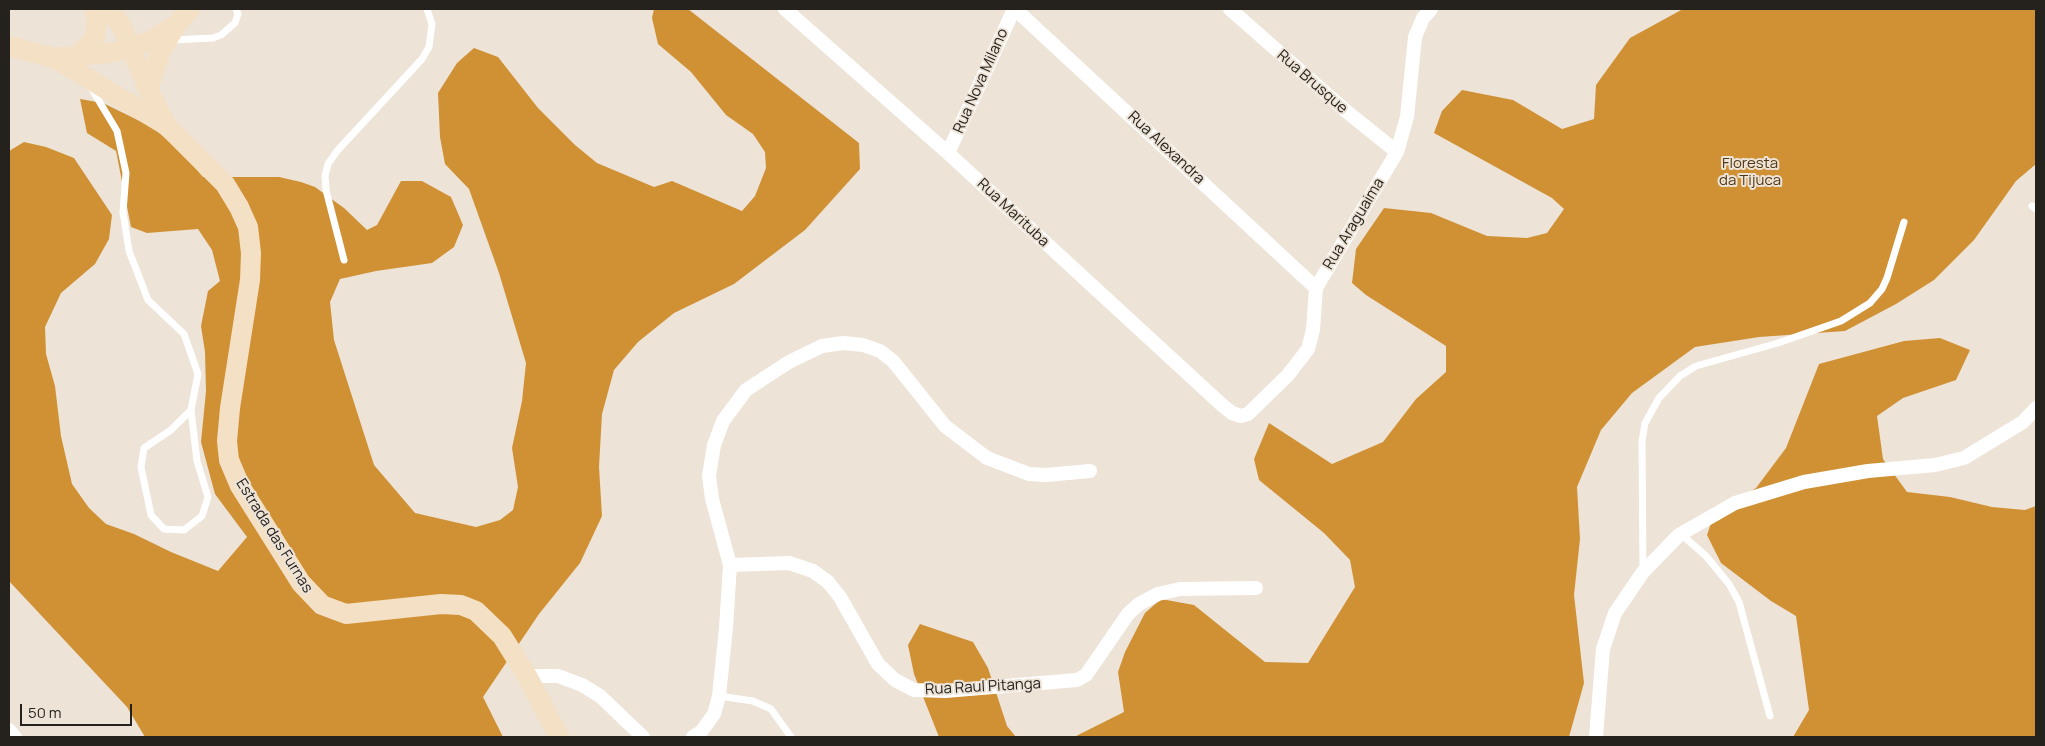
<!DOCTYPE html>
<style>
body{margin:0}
#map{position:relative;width:2045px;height:746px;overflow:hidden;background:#ede3d7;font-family:Manrope,sans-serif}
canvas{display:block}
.frame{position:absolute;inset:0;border:10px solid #25221d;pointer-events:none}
.scale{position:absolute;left:20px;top:704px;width:112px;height:22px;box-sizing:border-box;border:2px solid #25221d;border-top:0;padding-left:6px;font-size:15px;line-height:18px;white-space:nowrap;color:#25221d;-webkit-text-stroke:4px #ede3d7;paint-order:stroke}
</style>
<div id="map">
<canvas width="2045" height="746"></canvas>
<div class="frame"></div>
<div class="scale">50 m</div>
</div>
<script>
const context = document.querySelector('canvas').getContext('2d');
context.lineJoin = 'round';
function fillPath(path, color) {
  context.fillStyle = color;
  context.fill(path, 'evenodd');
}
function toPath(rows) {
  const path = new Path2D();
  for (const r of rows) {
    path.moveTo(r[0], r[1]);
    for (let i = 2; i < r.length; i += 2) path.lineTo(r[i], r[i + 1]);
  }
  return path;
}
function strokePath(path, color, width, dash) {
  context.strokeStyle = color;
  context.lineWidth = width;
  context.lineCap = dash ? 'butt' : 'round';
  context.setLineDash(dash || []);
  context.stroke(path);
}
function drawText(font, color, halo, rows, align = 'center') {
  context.font = font + ' Manrope,sans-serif';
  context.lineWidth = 4;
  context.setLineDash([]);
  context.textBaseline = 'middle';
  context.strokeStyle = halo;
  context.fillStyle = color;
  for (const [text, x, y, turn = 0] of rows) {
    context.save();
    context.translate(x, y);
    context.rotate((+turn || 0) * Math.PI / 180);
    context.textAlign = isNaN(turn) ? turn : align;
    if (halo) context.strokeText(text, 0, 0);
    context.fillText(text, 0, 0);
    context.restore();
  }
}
const forest = toPath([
 [654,9,688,9,859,143,860,169,805,230,734,284,674,313,638,342,614,370,602,414,599,467,602,516,580,563,539,614,483,697,503,737,145,737,127,707,9,581,9,151,24,142,46,147,74,158,112,215,109,239,95,264,61,293,45,327,46,354,55,386,61,436,72,484,89,508,106,524,134,534,171,552,218,571,247,537,215,494,201,442,206,391,205,352,201,326,208,291,220,281,212,250,198,229,147,233,131,227,116,151,87,133,80,99,103,103,152,127,181,151,203,177,279,177,301,182,315,187,344,208,367,230,377,225,401,181,422,181,451,197,463,225,454,247,432,263,376,271,340,279,330,302,334,340,374,465,415,513,476,527,500,520,513,510,518,487,512,448,522,401,526,363,499,273,469,189,445,164,440,137,438,93,457,63,474,48,498,57,538,108,575,145,597,163,654,187,672,181,742,211,755,196,766,168,765,152,753,134,726,115,691,72,658,44,652,18],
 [1683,9,2036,9,2036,164,2016,181,1974,240,1934,280,1896,304,1845,331,1759,337,1695,347,1632,393,1601,430,1577,487,1580,539,1574,595,1584,683,1569,737,1074,737,1124,712,1118,672,1125,652,1145,613,1161,599,1194,605,1265,662,1308,663,1355,587,1350,560,1324,533,1259,480,1254,459,1269,423,1332,464,1383,442,1416,399,1446,372,1446,346,1366,295,1352,283,1356,249,1384,208,1431,213,1487,236,1527,238,1547,233,1564,209,1552,198,1434,133,1442,111,1462,90,1513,100,1562,129,1594,119,1596,85,1630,38],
 [1940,338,1970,350,1956,380,1903,398,1877,416,1883,459,1907,492,1950,497,1992,507,2025,510,2036,506,2036,737,1793,737,1809,710,1796,616,1771,601,1721,563,1707,535,1712,520,1729,505,1756,488,1786,448,1819,364,1904,341],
 [920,624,973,642,988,668,1007,726,1016,737,939,737,914,674,908,645]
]);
const service = toPath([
 [172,40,213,38,221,35,235,23,238,14,236,9],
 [90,86,117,131,126,173,123,212,129,251,148,300,184,334,198,374,191,410,197,461,208,497,202,516,184,530,164,529,151,515,141,467,144,448,171,430,191,410],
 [2032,206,2036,209],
 [344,260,326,190,325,176,328,164,337,151,422,59,429,47,432,24,427,9],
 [1681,534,1706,556,1729,584,1739,602,1770,716],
 [1643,572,1642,441,1645,423,1659,398,1680,376,1696,366,1778,343,1841,321,1870,303,1882,289,1887,278,1904,222],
 [719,696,753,701,771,709,791,737]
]);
const minor = toPath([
 [785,9,948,153,1222,405,1232,413,1241,416,1248,414,1288,375,1308,349,1313,330,1316,288,1397,152,1407,117,1415,37,1423,18,1431,9],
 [1015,9,1316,288],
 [1230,9,1346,111,1397,152],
 [948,153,1014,9],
 [730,565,789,563,813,571,828,582,840,597,878,664,895,680,914,690,945,691,1077,680,1086,675,1128,614,1139,604,1158,594,1180,589,1256,588],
 [527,676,558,676,582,685,600,696,643,737],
 [9,730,15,737],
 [693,737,701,732,714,714,719,696,726,628,730,565,712,499,709,476,714,445,723,421,746,390,789,362,822,346,843,343,863,345,880,351,893,361,945,426,987,458,1029,474,1046,475,1090,471],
 [1596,737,1603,649,1615,613,1643,572,1679,535,1735,503,1804,482,1868,471,1935,465,1964,458,2023,422,2036,408]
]);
const secondary = toPath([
 [106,9,120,23,148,89,167,126],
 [9,46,54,58,109,53,131,48,154,39,178,23,190,9],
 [74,57,88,46,95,37,97,22,95,9],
 [54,58,167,126,225,184,239,207,248,227,251,253,250,280,230,408,227,441,229,460,240,486,301,583,322,605,346,614,441,604,461,605,476,611,502,636,527,676,559,737],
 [148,89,161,51,175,27]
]);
const streetNames = [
 ["Rua Nova Milano",981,81,-66],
 ["Rua Brusque",1312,82,41],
 ["Rua Alexandra",1166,148,43],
 ["Rua Marituba",1013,213,43],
 ["Rua Araguaima",1354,224,-59],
 ["Estrada das Furnas",274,536,58],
 ["Rua Raul Pitanga",983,687,-3]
];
const parkNames = [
 ["Floresta",1750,164],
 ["da Tijuca",1750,181]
];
fillPath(forest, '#d09135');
strokePath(service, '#fff', 7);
strokePath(minor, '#fff', 14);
strokePath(secondary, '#f4e0c4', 20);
drawText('15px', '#25221d', '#ede3d7', streetNames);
drawText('15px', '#513712', '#ede3d7', parkNames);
</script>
